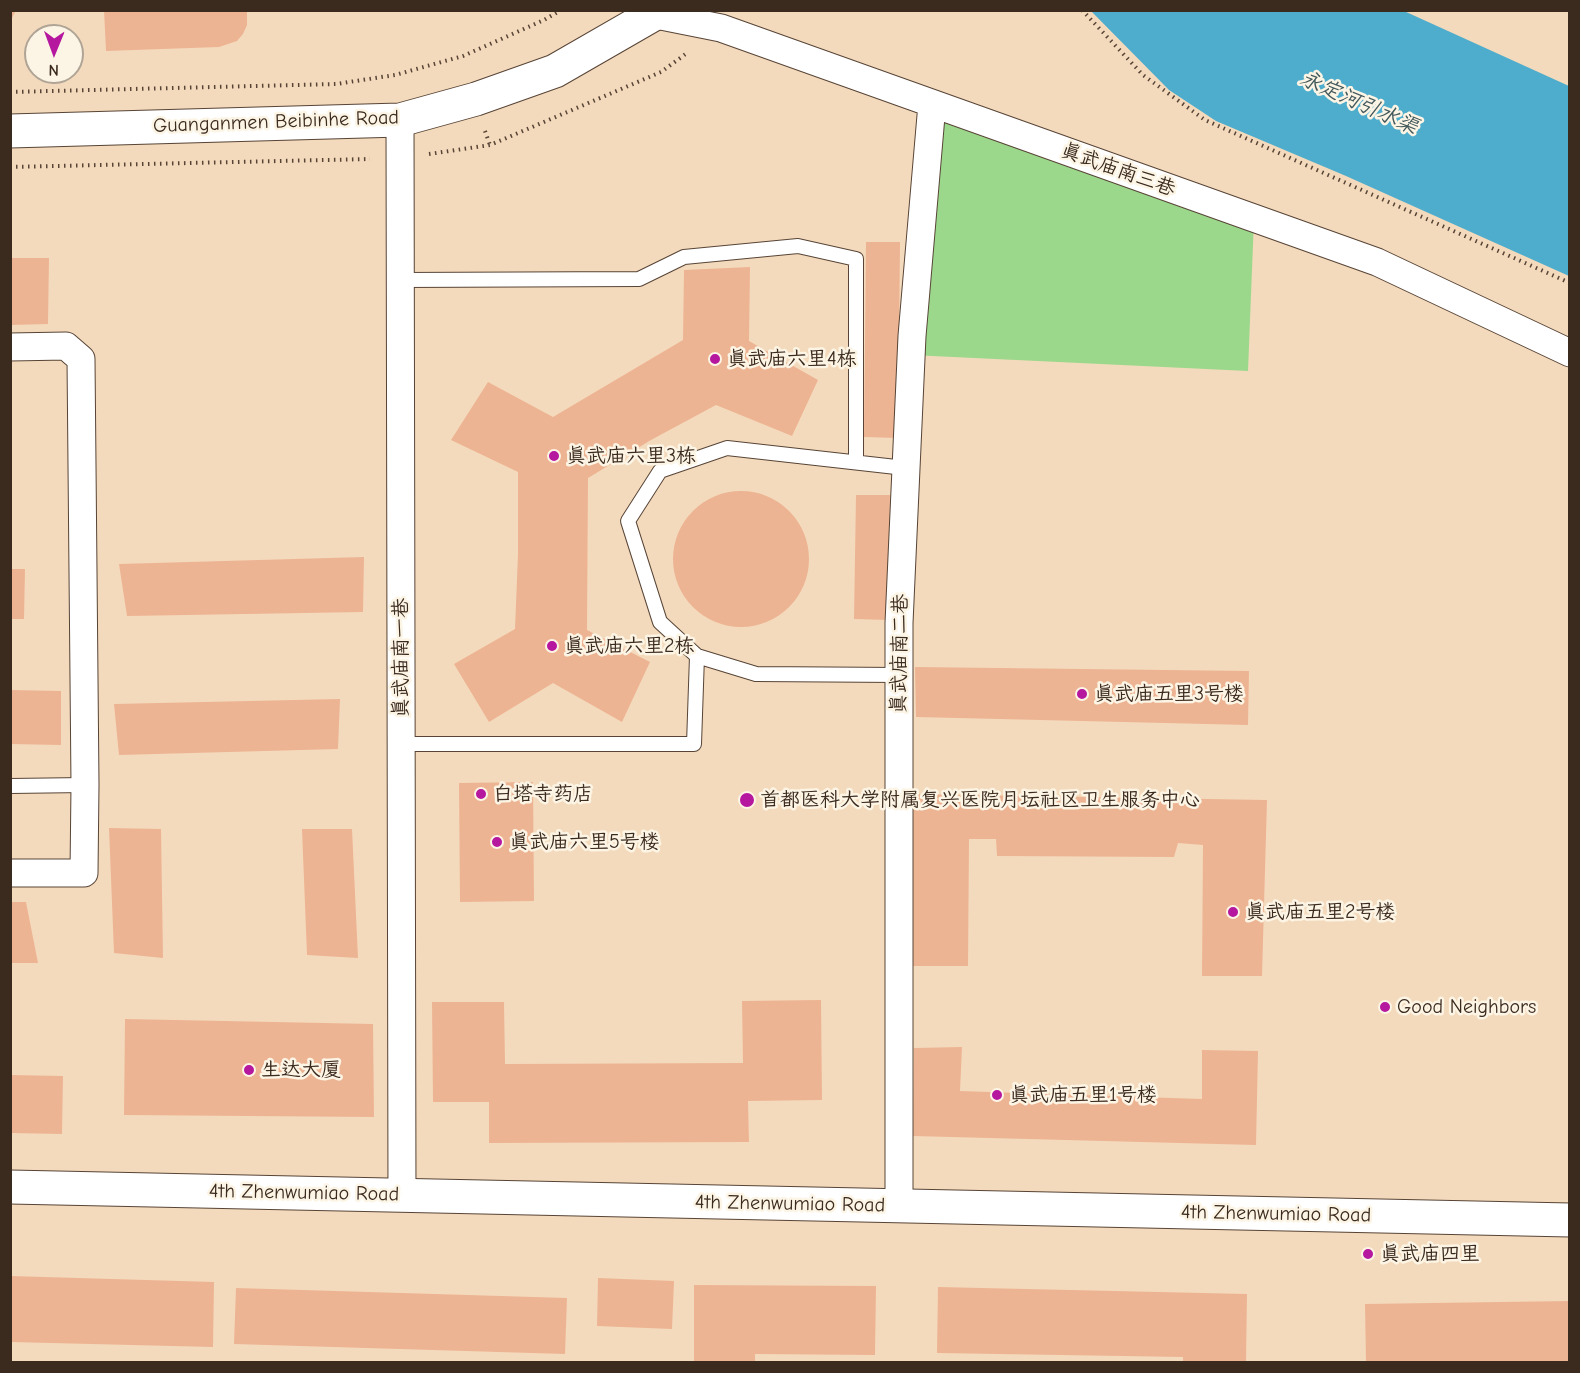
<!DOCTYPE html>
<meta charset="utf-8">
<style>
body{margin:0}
#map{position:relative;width:1580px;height:1373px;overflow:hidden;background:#f4dabc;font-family:"Comic Neue",sans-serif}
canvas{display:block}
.frame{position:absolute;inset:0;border:12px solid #3b2a1e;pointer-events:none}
.north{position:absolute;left:24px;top:24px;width:60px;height:60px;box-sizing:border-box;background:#fcf5e5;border:2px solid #afa495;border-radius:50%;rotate:181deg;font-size:16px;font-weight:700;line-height:24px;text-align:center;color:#3b2a1e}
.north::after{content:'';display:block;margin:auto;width:21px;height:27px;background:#b5179e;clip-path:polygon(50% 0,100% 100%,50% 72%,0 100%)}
</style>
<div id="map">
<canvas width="1580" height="1373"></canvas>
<div class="frame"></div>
<div class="north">N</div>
</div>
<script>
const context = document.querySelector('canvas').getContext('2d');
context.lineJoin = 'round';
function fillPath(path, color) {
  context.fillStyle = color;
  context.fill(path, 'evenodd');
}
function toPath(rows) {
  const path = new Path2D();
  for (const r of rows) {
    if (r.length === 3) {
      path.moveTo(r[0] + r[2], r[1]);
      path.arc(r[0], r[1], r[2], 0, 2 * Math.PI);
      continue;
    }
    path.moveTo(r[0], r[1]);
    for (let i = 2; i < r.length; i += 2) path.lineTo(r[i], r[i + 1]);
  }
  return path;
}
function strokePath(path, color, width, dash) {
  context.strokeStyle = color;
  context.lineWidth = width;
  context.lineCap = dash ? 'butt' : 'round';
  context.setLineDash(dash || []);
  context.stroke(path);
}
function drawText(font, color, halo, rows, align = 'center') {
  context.font = font + ' "Comic Neue","LXGW WenKai TC",sans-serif';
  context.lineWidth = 5;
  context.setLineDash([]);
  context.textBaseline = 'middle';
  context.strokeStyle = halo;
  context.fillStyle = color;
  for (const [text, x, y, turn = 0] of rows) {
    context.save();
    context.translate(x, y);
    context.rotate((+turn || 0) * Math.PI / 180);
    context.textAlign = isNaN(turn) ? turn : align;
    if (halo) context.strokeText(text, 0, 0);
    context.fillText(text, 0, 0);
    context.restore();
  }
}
const green = toPath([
 [932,104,1254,219,1248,371,911,355]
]);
const water = toPath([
 [1091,11,1404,11,1569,86,1569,276,1346,176,1216,121,1169,90]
]);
const building = toPath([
 [10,10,16,10,10,22],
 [104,10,247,10,247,25,243,34,237,41,219,47,106,51],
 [866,242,900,242,898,438,864,437],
 [10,258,49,258,48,324,10,325],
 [750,267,749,341,818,380,792,436,716,405,651,440,588,478,587,630,650,662,622,722,553,683,489,722,454,664,515,629,518,554,518,472,451,440,488,382,553,417,683,340,684,270],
 [741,559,68],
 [856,495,890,495,888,620,854,619],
 [364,557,363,612,127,616,119,564],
 [10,569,25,569,24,619,10,619],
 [915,667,1249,671,1248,725,916,717],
 [10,690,61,691,61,745,10,744],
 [340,699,338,749,119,755,114,704],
 [533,782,534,901,460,902,459,783],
 [912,794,1267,800,1262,976,1202,976,1203,845,1178,843,1174,857,997,856,996,839,969,839,968,966,910,966],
 [109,828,161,829,163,958,114,953],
 [302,829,352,829,358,958,307,955],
 [10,902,26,902,38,963,10,963],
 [821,1000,822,1100,748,1101,749,1142,489,1143,489,1102,433,1102,432,1002,504,1002,505,1064,743,1063,742,1001],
 [125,1019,373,1024,374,1117,124,1115],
 [962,1047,960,1091,1202,1099,1202,1050,1258,1051,1256,1145,913,1136,914,1048],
 [10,1075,63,1076,62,1134,10,1133],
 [10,1276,214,1282,213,1347,10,1342],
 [598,1278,674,1281,672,1329,597,1326],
 [694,1285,876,1286,875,1355,755,1354,755,1362,694,1362],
 [938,1287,1247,1294,1246,1362,1183,1362,1183,1357,937,1353],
 [236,1288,567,1298,565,1354,234,1344],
 [1570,1301,1570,1362,1366,1362,1365,1304]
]);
const path = toPath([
 [1082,10,1143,75,1205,120,1570,283],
 [10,92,336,84,395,75,463,56,544,20,561,10],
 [485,131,490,145],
 [429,154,490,145,661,72,687,53],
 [10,167,370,159]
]);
const service = toPath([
 [401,280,639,279,684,257,798,246,856,259,856,462],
 [899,675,756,674,697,656,660,622,628,521,660,471,727,448,905,468],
 [401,744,694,744,697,656],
 [10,786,85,785]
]);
const minor = toPath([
 [647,10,656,15,721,28,1377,262,1570,353],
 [400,120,402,1195],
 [10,347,66,346,81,359,85,785,84,873,10,873],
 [899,1206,899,623,912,336,932,104]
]);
const tertiary = toPath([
 [10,131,400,120,476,99,555,71,661,10],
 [10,1187,1570,1220]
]);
const markers = [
 [715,359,6,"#b5179e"],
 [554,456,6,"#b5179e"],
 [552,646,6,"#b5179e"],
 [1082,694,6,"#b5179e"],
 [481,794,6,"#b5179e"],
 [747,800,8,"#b5179e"],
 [497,842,6,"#b5179e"],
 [1233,912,6,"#b5179e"],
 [1385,1007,6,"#b5179e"],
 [249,1070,6,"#b5179e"],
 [997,1095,6,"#b5179e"],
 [1368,1254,6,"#b5179e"]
];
const streetNames = [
 ["Guanganmen Beibinhe Road",276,122,-2],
 ["真武庙南三巷",1118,170,20],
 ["真武庙南二巷",900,654,-89],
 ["真武庙南一巷",401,658,-90],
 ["4th Zhenwumiao Road",304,1193,1],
 ["4th Zhenwumiao Road",790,1204,1],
 ["4th Zhenwumiao Road",1276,1214,1]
];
const poiNames = [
 ["真武庙六里4栋",727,359],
 ["真武庙六里3栋",566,456],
 ["真武庙六里2栋",564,646],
 ["真武庙五里3号楼",1094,694],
 ["白塔寺药店",493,794],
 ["首都医科大学附属复兴医院月坛社区卫生服务中心",760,800],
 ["真武庙六里5号楼",509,842],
 ["真武庙五里2号楼",1245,912],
 ["Good Neighbors",1397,1007],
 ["生达大厦",261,1070],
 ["真武庙五里1号楼",1009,1095],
 ["真武庙四里",1380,1254]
];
const waterNames = [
 ["永定河引水渠",1359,103,24]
];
fillPath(green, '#9bd88c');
fillPath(water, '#4eadcd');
fillPath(building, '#edb493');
strokePath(service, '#574436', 16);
strokePath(minor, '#574436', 29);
strokePath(tertiary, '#574436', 35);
strokePath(path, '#574436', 4, [1.5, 4.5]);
strokePath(service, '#fff', 14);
strokePath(minor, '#fff', 27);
strokePath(tertiary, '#fff', 33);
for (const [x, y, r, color] of markers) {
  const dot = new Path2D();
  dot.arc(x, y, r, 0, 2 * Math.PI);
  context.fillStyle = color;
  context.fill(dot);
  strokePath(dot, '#fcf5e5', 2);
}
drawText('20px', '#3b2a1e', '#fcf5e5', streetNames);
drawText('20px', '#3b2a1e', '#fcf5e5', poiNames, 'left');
drawText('italic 21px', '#42585b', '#fcf5e5', waterNames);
</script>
